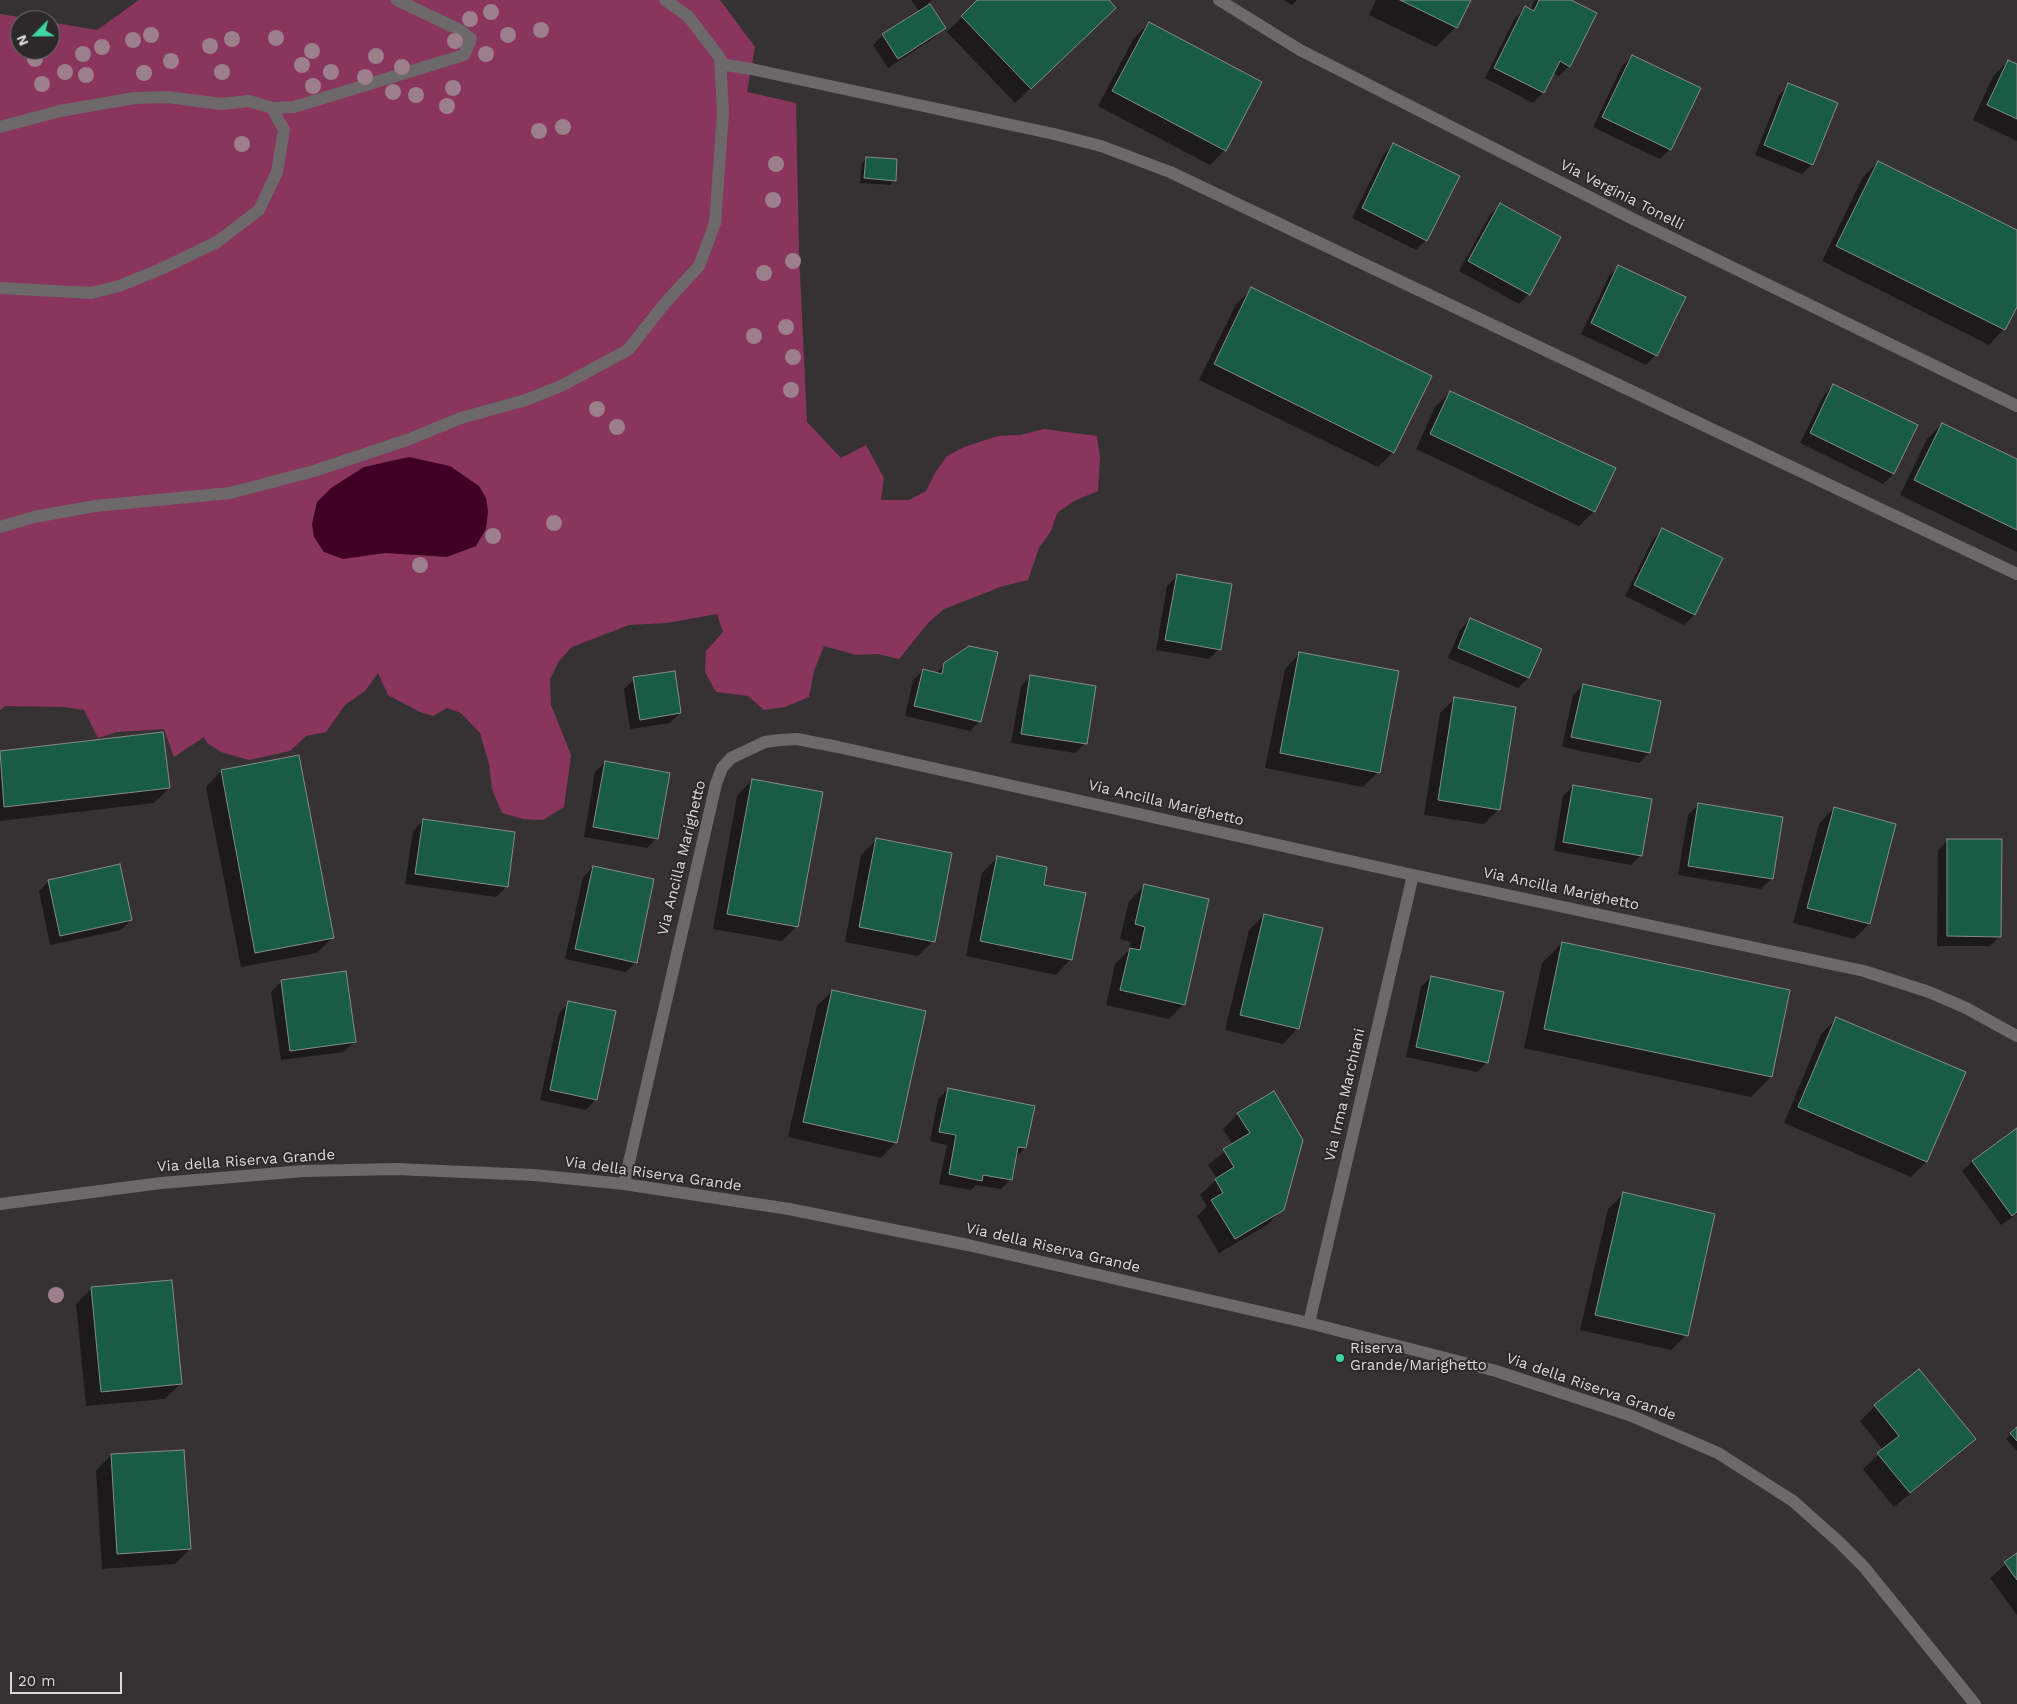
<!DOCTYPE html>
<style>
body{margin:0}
#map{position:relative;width:2017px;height:1704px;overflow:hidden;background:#363234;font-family:"Work Sans",sans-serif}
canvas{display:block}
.north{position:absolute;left:10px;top:10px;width:50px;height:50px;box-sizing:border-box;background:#2c292a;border:1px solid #726f70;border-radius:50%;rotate:247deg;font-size:14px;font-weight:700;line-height:20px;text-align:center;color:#dad8d8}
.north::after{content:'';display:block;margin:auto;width:18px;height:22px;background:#40d4a1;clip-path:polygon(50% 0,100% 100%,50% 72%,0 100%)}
.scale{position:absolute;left:10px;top:1672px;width:112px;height:22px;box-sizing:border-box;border:2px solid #dad8d8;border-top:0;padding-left:6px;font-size:15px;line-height:18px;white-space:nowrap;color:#dad8d8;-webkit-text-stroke:4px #2c292a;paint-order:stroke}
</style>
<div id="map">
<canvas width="2017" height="1704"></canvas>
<div class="north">N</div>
<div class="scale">20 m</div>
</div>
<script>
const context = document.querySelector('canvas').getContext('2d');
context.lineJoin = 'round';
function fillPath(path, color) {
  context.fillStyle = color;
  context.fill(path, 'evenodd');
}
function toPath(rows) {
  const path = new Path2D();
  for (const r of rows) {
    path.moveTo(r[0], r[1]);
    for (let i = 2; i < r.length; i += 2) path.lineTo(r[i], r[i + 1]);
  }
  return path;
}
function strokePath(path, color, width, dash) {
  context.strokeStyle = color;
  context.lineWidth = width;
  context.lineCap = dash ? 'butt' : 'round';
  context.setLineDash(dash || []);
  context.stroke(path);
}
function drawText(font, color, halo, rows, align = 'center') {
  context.font = font + ' "Work Sans",sans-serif';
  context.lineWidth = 4;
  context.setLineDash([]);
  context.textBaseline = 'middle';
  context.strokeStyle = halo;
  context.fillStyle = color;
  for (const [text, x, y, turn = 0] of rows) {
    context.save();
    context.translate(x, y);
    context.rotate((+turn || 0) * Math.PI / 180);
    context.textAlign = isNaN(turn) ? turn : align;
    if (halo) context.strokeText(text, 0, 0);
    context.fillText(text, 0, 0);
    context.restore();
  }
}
const green = toPath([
 [139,0,720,0,755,47,747,92,796,103,799,252,807,422,841,458,866,445,884,478,881,500,909,500,926,491,935,473,947,456,964,447,998,436,1020,435,1044,429,1097,436,1100,456,1098,491,1074,501,1057,513,1051,531,1039,548,1028,580,1003,586,944,609,929,622,899,659,878,654,856,655,824,646,814,671,809,697,785,707,764,710,748,696,716,692,705,672,706,651,723,632,717,614,667,623,629,625,572,647,559,661,550,679,551,705,571,755,564,807,543,820,523,819,502,813,492,789,489,764,480,733,461,713,447,708,433,716,420,712,388,695,378,673,365,691,345,705,326,732,306,736,290,751,249,760,221,752,207,743,204,737,174,757,164,729,117,732,98,738,84,710,64,707,5,706,0,710,0,14,37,20,20,20,20,50,50,50,50,22,97,30]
]);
const water = toPath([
 [409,457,450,466,479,486,486,498,488,511,486,529,476,546,447,557,385,553,343,559,324,552,314,537,312,524,317,502,331,488,364,467]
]);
const shadow = toPath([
 [911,0,933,0,928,3,944,28,934,38,888,68,873,45,883,35,920,12],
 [979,0,1107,0,1099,23,1015,103,947,32],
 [1283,0,1297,0,1292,5],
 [1376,0,1469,0,1456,27,1436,47,1369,15],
 [1535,0,1569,0,1569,66,1559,76,1553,73,1543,93,1533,103,1485,78,1515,18,1525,8,1530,10],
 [1149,23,1225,150,1210,165,1098,106,1134,38],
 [1632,56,1699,89,1670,149,1660,159,1593,127,1622,66],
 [2008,61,2017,65,2017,141,1973,120,1993,76],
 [1789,85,1812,164,1802,174,1755,155,1779,95],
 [1394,144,1426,240,1416,250,1352,218,1384,154],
 [866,158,894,180,890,185,860,183,862,163],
 [1878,162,2017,231,2017,304,2004,329,1989,345,1822,261,1863,177],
 [1500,205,1529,294,1519,304,1459,271,1490,215],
 [1619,266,1656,355,1646,365,1581,334,1609,276],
 [1252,289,1393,452,1378,467,1199,380,1236,304],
 [1834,385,1916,426,1893,474,1883,484,1800,443,1824,395],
 [1450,392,1594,511,1579,526,1416,449,1435,407],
 [1942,424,2017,461,2017,552,1900,495,1927,439],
 [1663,529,1722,559,1694,615,1684,625,1625,596,1653,539],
 [1177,576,1219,649,1209,659,1156,650,1167,586],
 [1470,619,1540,649,1528,678,1518,688,1448,658,1460,630],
 [1300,653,1378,772,1363,787,1265,768,1285,669],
 [945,664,980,721,970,731,905,716,913,680,923,670,936,673],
 [1031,676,1085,743,1075,753,1011,743,1021,686],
 [634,679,680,713,670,723,630,729,624,689],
 [1583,685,1649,753,1639,763,1562,747,1573,695],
 [1455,698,1499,809,1484,824,1424,815,1440,713],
 [162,734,169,788,154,803,0,821,0,752],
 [298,757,332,938,317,953,241,967,206,787,221,771],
 [605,762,657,838,647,848,584,837,595,772],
 [752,780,797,926,782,941,713,929,737,796],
 [1573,786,1641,855,1631,865,1554,851,1563,796],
 [1698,805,1781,818,1771,879,1761,889,1678,875,1688,815],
 [1834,808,1895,825,1869,924,1854,939,1793,923,1819,824],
 [423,821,506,887,496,897,405,884,413,831],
 [876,840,933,941,918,956,845,942,861,855],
 [1948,840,2000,936,1990,946,1937,946,1938,850],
 [997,858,1042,886,1071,959,1056,975,966,956,982,873],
 [593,867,636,962,626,972,565,959,583,877],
 [49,881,131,920,121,930,50,945,39,891],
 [1144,886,1184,1004,1169,1019,1106,1005,1115,964,1129,950,1131,942,1120,939,1129,901],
 [1264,915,1298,1028,1283,1044,1225,1030,1249,930],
 [1562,943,1771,1077,1751,1097,1524,1048,1542,963],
 [1431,977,1487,1062,1477,1072,1406,1057,1421,987],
 [281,982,354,1042,344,1052,281,1060,271,992],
 [832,991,896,1142,881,1158,788,1137,817,1006],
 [569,1003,596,1099,586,1110,540,1100,559,1013],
 [1837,1018,1926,1162,1911,1177,1784,1123,1821,1034],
 [948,1089,1025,1148,1015,1158,1011,1179,1001,1189,976,1185,971,1190,939,1184,947,1145,930,1141,938,1099],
 [1274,1093,1283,1209,1267,1225,1219,1253,1197,1216,1207,1206,1200,1195,1217,1179,1208,1165,1233,1145,1223,1129,1238,1114],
 [2017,1129,2017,1214,2001,1225,1962,1171,1972,1161],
 [1623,1194,1686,1335,1671,1350,1580,1330,1608,1209],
 [92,1288,180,1384,165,1399,86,1406,76,1304],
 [1875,1406,1974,1439,1959,1454,1894,1507,1863,1469,1883,1450,1860,1421],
 [2017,1429,2017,1451,2006,1439],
 [183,1451,190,1549,175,1564,102,1569,96,1471,111,1455],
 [2017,1554,2017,1615,1990,1578]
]);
const building = toPath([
 [977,0,1109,0,1116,8,1031,89,961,16,977,0],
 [1400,0,1471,0,1457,28,1400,0],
 [1539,0,1571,0,1597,13,1570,67,1560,61,1544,93,1494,68,1525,6,1534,11,1539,0],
 [930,4,946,28,898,59,882,34,930,4],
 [1149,22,1262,82,1226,151,1112,91,1149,22],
 [1632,55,1701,88,1671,150,1602,117,1632,55],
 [2008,60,2017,64,2017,119,1987,105,2008,60],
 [1788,83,1838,103,1813,165,1764,145,1788,83],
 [1393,143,1460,176,1427,241,1362,208,1393,143],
 [866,157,897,159,896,181,864,178,866,157],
 [1878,161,2017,230,2017,307,2005,330,1836,246,1878,161],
 [1500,203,1561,237,1530,295,1468,261,1500,203],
 [1618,265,1686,297,1657,356,1591,323,1618,265],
 [1251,287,1432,376,1394,453,1214,364,1251,287],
 [1833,384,1918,425,1894,474,1810,433,1833,384],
 [1450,391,1616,468,1595,512,1430,434,1450,391],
 [1942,423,2017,459,2017,530,1914,480,1942,423],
 [1662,528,1723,558,1695,615,1634,585,1662,528],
 [1177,574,1232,584,1221,650,1165,640,1177,574],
 [1470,618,1542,649,1529,678,1458,648,1470,618],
 [969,646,998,652,981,722,914,706,923,669,942,674,944,663,969,646],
 [1299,652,1399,671,1380,773,1280,753,1299,652],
 [675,671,681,713,640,720,633,677,675,671],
 [1030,675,1096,686,1087,744,1021,734,1030,675],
 [1583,684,1661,701,1650,753,1571,737,1583,684],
 [1454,697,1516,707,1500,810,1438,800,1454,697],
 [163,732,170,788,4,807,0,751,163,732],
 [299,755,334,938,255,953,221,770,299,755],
 [605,761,670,773,658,839,593,827,605,761],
 [752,779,823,792,798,927,727,914,752,779],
 [1573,785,1652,799,1642,856,1563,842,1573,785],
 [1698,803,1783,817,1773,879,1688,866,1698,803],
 [1834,807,1896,824,1870,924,1807,908,1834,807],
 [423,819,515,832,508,887,415,874,423,819],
 [876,838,952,853,935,942,859,927,876,838],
 [1947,839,2002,839,2001,937,1947,936,1947,839],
 [997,856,1047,867,1044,885,1086,893,1072,960,980,941,997,856],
 [120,864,132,920,60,936,48,880,120,864],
 [593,866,654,879,637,963,575,949,593,866],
 [1144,884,1209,899,1185,1005,1120,990,1130,948,1140,950,1145,927,1135,924,1144,884],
 [1264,914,1323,928,1299,1029,1240,1015,1264,914],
 [1562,942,1790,990,1772,1077,1544,1029,1562,942],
 [346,971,356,1042,290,1051,281,980,346,971],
 [1431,976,1504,992,1488,1063,1416,1047,1431,976],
 [832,990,926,1011,897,1143,803,1122,832,990],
 [568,1001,616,1011,597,1100,550,1090,568,1001],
 [1836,1017,1966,1072,1927,1162,1798,1107,1836,1017],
 [948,1088,1035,1106,1026,1148,1018,1147,1012,1180,983,1175,982,1181,949,1174,956,1135,939,1132,948,1088],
 [1274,1091,1303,1140,1284,1210,1235,1239,1211,1200,1223,1193,1215,1179,1234,1167,1223,1149,1250,1133,1237,1113,1274,1091],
 [2017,1128,2017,1212,2012,1216,1972,1161,2017,1128],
 [1623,1192,1715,1214,1688,1336,1595,1315,1623,1192],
 [172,1280,182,1384,101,1392,91,1287,172,1280],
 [1919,1369,1976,1439,1910,1493,1877,1453,1899,1436,1874,1405,1919,1369],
 [2017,1427,2017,1441,2010,1433,2017,1427],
 [184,1450,191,1549,117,1554,111,1454,184,1450],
 [2017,1553,2017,1580,2004,1562,2017,1553]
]);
const lane = toPath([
 [751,69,1054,134,1101,146,1170,172,2017,574]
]);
const street = toPath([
 [1219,0,1300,50,1631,218,2017,406],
 [720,64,751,69],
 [272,108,294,107,464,55,471,39,460,30,397,0],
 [0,127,60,111,134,98,167,97,221,104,249,101,272,108,284,130,277,172,259,210,217,242,161,269,119,286,91,293,0,288],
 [0,527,34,517,95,506,230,493,314,471,407,440,461,418,526,400,563,385,628,350,665,303,699,266,715,223,723,113,720,58,688,16,665,0],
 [624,1184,716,784,722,768,731,758,765,742,780,740,797,739,838,747,1413,875,1864,971,1929,992,1966,1008,2017,1036],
 [1309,1323,1413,875]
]);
const secondary = toPath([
 [0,1204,161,1183,304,1171,396,1169,534,1175,624,1184,789,1209,968,1245,1309,1323,1496,1371,1632,1416,1718,1453,1793,1501,1839,1542,1864,1567,1975,1704]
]);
const trees = [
 [491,12],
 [470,19],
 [541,30],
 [151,35],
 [508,35],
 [276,38],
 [232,39],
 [133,40],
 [455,41],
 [210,46],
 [102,47],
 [312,51],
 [83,54],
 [486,54],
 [376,56],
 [35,59],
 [171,61],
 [302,65],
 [402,67],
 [65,72],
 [222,72],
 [331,72],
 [144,73],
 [86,75],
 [365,77],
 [42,84],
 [313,86],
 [453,88],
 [393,92],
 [416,95],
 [447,106],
 [563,127],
 [539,131],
 [242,144],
 [776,164],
 [773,200],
 [793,261],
 [764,273],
 [786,327],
 [754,336],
 [793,357],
 [791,390],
 [597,409],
 [617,427],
 [554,523],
 [493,536],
 [420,565],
 [56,1295]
];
const markers = [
 [1340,1358,5,"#40d4a1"]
];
const streetNames = [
 ["Via Verginia Tonelli",1622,195,27],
 ["Via Ancilla Marighetto",1166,803,13],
 ["Via Ancilla Marighetto",682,858,-76],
 ["Via Ancilla Marighetto",1561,889,12],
 ["Via Irma Marchiani",1345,1095,-77],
 ["Via della Riserva Grande",246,1161,-4],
 ["Via della Riserva Grande",653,1174,8],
 ["Via della Riserva Grande",1053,1248,13],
 ["Via della Riserva Grande",1591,1387,19]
];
const poiNames = [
 ["Riserva",1350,1349],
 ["Grande/Marighetto",1350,1366]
];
fillPath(green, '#89355d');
fillPath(water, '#400024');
fillPath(shadow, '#0007');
fillPath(building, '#185c44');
strokePath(building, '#878b89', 1);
strokePath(lane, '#6d696b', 12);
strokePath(street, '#6d696b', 12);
strokePath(secondary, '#6d696b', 12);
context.fillStyle = '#9d7f8b';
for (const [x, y] of trees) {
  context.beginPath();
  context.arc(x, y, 8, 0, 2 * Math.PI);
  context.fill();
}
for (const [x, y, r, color] of markers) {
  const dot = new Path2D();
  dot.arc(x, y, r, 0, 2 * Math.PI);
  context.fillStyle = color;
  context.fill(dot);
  strokePath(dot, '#2c292a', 2);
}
drawText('15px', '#dad8d8', '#2c292a', streetNames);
drawText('15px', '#dad8d8', '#2c292a', poiNames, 'left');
</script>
